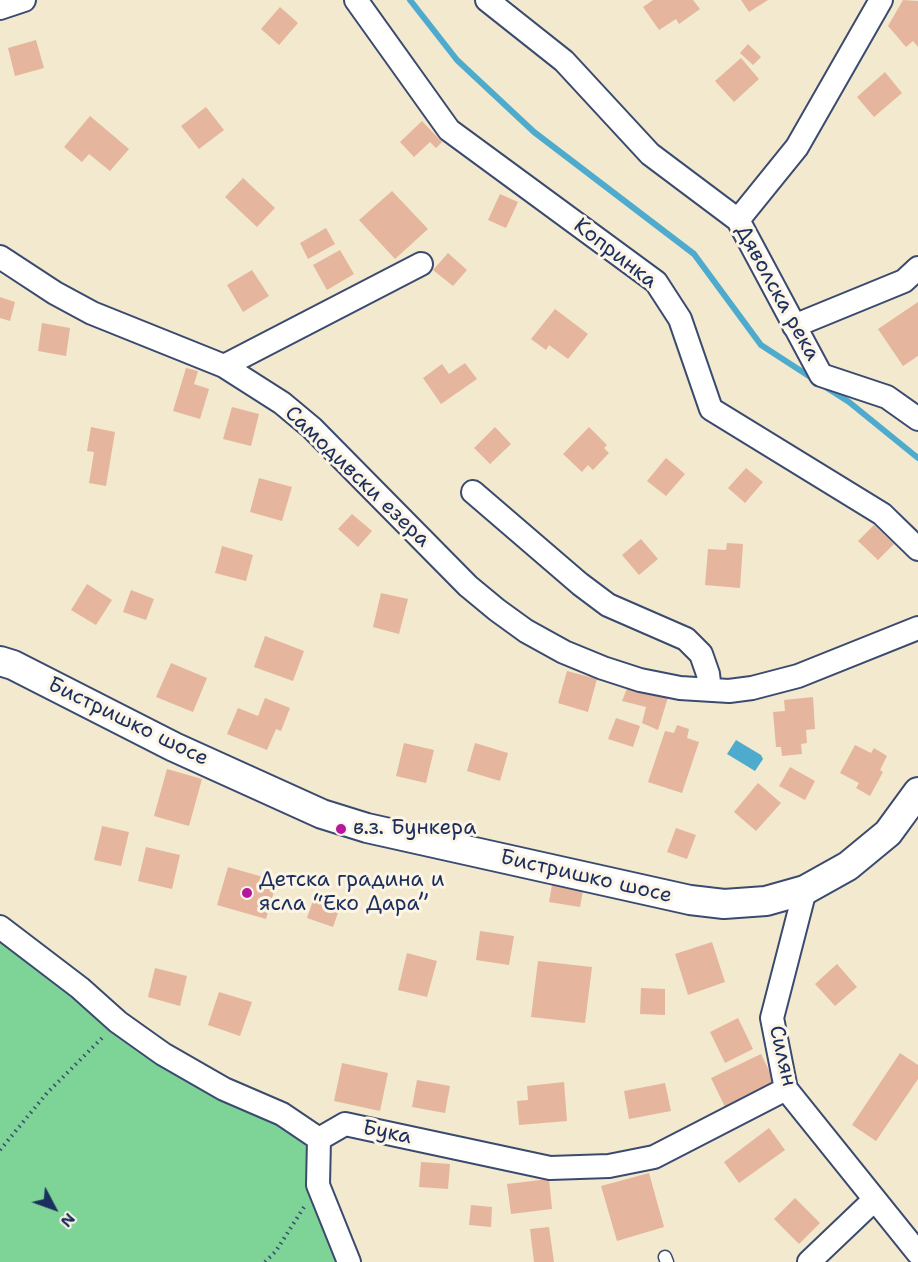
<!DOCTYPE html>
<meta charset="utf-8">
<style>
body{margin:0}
#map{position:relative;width:918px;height:1262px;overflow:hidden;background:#f2e9ce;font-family:"Shantell Sans",sans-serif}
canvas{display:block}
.north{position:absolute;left:24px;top:1178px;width:60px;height:60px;-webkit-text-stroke:4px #fcf5e5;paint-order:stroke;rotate:131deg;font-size:16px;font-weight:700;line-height:24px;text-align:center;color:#1b2f5e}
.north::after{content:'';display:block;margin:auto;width:21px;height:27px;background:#1b2f5e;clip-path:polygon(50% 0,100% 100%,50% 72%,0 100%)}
</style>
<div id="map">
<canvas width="918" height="1262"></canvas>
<div class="north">N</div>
</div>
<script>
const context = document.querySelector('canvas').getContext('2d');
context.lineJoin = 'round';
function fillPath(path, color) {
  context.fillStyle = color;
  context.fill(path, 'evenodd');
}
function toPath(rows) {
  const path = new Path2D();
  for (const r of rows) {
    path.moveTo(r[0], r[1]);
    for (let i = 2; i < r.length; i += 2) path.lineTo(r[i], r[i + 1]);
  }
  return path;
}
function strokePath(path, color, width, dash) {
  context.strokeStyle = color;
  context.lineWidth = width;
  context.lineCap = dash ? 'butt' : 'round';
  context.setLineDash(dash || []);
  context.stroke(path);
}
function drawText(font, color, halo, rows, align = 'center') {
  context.font = font + ' "Shantell Sans",sans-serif';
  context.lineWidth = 6;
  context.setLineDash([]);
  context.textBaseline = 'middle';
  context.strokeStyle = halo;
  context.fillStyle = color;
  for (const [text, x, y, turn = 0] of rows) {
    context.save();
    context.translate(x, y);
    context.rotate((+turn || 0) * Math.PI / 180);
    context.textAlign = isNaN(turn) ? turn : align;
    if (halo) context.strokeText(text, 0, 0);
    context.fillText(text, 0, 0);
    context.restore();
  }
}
const green = toPath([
 [0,927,118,1022,319,1139,318,1185,349,1262,0,1262]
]);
const water = toPath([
 [736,740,761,755,763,759,755,771,727,754]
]);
const stream = toPath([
 [410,0,457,60,534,132,694,254,761,345,815,380],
 [824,386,849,402,918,458]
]);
const building = toPath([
 [653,0,693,0,700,9,679,24,676,19,659,30,643,7],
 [741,0,768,0,749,12],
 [903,0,918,1,918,47,913,41,906,47,888,26],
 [280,7,298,23,279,45,261,29],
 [36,40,44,68,15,76,8,48],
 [748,44,761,57,753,65,740,53],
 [741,58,759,79,734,102,715,81],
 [885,72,902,93,874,117,857,97],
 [206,107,224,130,199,149,181,126],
 [90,116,129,149,110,171,89,154,82,162,64,147],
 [422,121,442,142,436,148,430,142,414,157,400,142],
 [243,178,275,208,257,227,225,197],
 [392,191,428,229,395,259,359,220],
 [500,194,518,202,506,228,488,220],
 [326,228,335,244,308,259,300,243],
 [340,250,354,274,327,290,313,265],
 [448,253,467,270,453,286,433,270],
 [252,270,269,296,243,312,227,285],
 [0,297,15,302,10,321,0,318],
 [918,302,918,356,903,366,878,329],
 [555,309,588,334,568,359,549,345,546,350,531,339],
 [42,323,70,328,66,356,38,351],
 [465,363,477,379,441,404,423,378,442,364,449,374],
 [186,368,198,371,194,384,209,389,200,419,173,411],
 [232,407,259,414,251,446,223,439],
 [91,427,115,432,106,486,89,483,94,452,87,451],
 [495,427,511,444,490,464,474,448],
 [589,427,607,445,604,448,609,453,593,470,588,465,582,472,563,454],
 [666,458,685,474,666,496,647,481],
 [746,468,763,482,745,503,728,488],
 [259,478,292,487,282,521,250,512],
 [352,514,372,531,358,547,338,529],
 [874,525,894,544,878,560,858,541],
 [641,539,658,559,639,575,622,555],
 [727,543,743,544,740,588,705,585,708,549,726,550],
 [222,546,253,555,246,581,215,573],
 [87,584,112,600,96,625,71,610],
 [131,590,154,599,146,620,123,612],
 [381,593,408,599,399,634,373,627],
 [265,636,304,651,293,681,254,667],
 [171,663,207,678,193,712,156,697],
 [567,671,597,679,588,712,558,703],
 [628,686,669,694,658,730,642,723,646,707,622,701],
 [813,697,815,729,806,730,807,743,801,744,802,754,782,756,781,747,776,747,773,712,785,711,784,700],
 [265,698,290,708,281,731,276,729,267,750,227,734,238,708,258,716],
 [616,718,640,726,633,747,608,739],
 [677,725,689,729,687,738,699,742,682,793,648,782,665,731,674,733],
 [404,743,434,750,426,783,396,776],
 [475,743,508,753,500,781,467,771],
 [855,745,871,753,874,748,887,756,880,770,883,772,870,796,856,788,859,783,840,773],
 [790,767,815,781,805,800,779,786],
 [167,769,202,779,189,826,154,816],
 [758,783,781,803,756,831,734,812],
 [102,826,129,832,121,866,94,860],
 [676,828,696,835,687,859,667,852],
 [146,847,180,855,172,889,138,881],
 [228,867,277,881,266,919,217,905],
 [552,885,583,890,580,907,549,902],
 [316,892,342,901,333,927,307,918],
 [480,931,514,936,509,965,476,960],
 [712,942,725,982,688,995,675,954],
 [407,953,437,961,427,997,398,990],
 [538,961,592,967,585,1023,531,1017],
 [837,964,857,987,835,1006,815,984],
 [155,968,187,976,180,1006,148,997],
 [641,988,665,989,665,1015,640,1014],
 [219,992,252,1002,240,1036,208,1025],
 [738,1018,753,1049,725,1063,710,1032],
 [900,1053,918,1065,918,1079,876,1141,852,1125],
 [761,1054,775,1083,725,1107,711,1078],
 [342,1063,388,1073,380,1111,334,1101],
 [417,1080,450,1086,445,1113,412,1107],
 [564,1082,567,1121,519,1125,517,1101,528,1100,527,1086],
 [665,1083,671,1111,629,1119,624,1091],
 [769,1128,785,1150,739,1183,724,1162],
 [421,1162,450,1164,448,1189,419,1187],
 [649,1173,664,1227,617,1241,601,1186],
 [549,1179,552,1209,511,1214,507,1184],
 [795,1198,820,1223,799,1244,774,1219],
 [471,1205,492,1207,491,1227,469,1225],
 [549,1227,554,1262,534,1262,530,1229]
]);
const path = toPath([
 [0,1150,47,1093,103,1037],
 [265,1262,276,1251,304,1207]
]);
const service = toPath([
 [665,1257,667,1262]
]);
const minor = toPath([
 [356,0,449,130,656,282,680,319,711,409,882,514,918,549],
 [487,0,564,61,650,154,738,220,821,375,887,397,918,419],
 [0,8,24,0],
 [738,220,797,147,881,0],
 [0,257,55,293,92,313,224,366,282,403,312,428,468,586,497,610,526,631,564,652,603,668,640,680,680,688,729,691,752,688,798,676,918,628],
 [794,326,904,281,918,268],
 [224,366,421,264],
 [473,492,580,584,608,605,686,639,701,654,708,674,710,690],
 [805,890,772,1018,786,1089,918,1253],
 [0,927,80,988,118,1022,163,1054,224,1089,282,1114,319,1139],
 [319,1139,345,1124,550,1168,609,1166,654,1157,786,1089],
 [319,1139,318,1185,349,1262],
 [809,1262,874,1200]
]);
const tertiary = toPath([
 [0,661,13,665,174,747,322,814,367,828,690,900,724,904,766,901,805,890,848,866,888,833,918,792]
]);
const markers = [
 [341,829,6,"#b5179e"],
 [247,893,6,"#b5179e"]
];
const streetNames = [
 ["Копринка",615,254,38],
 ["Дяволска река",777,293,61],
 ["Самодивски езера",357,477,44],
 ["Бистришко шосе",128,722,26],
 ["Бистришко шосе",586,877,13],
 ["Силян",782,1056,77],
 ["Бука",387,1133,12]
];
const poiNames = [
 ["в.з. Бункера",353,829],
 ["Детска градина и",259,881],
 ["ясла “Еко Дара”",259,905]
];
fillPath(green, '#7ed497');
fillPath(water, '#4fabcd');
strokePath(stream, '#4fabcd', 6);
fillPath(building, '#e5b69d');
strokePath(service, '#3b4b6f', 15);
strokePath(minor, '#3b4b6f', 26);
strokePath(tertiary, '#3b4b6f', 32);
strokePath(path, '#3b4b6f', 4, [1.5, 4.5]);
strokePath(service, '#fff', 12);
strokePath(minor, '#fff', 22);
strokePath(tertiary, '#fff', 28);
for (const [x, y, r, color] of markers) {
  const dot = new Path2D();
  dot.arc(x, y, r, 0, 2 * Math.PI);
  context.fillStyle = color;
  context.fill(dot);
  strokePath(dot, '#fcf5e5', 2);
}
drawText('21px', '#1b2f5e', '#fcf5e5', streetNames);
drawText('21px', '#1b2f5e', '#fcf5e5', poiNames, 'left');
</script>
